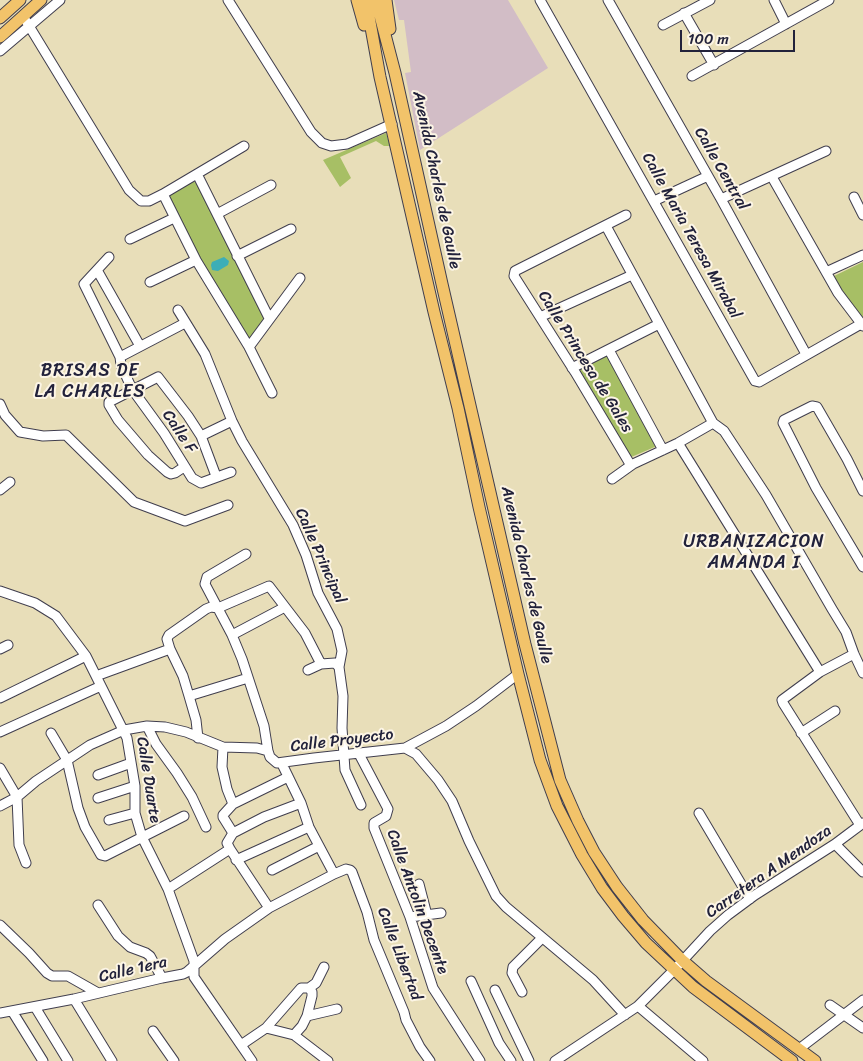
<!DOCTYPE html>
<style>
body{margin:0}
#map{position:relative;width:863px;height:1061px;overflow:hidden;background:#e8deb9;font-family:Sriracha,sans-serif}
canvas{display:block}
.scale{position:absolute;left:680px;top:30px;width:115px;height:22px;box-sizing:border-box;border:2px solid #22223b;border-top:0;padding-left:6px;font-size:15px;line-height:18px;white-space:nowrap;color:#22223b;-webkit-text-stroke:4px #fcf5e5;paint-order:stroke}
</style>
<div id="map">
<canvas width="863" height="1061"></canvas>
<div class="scale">100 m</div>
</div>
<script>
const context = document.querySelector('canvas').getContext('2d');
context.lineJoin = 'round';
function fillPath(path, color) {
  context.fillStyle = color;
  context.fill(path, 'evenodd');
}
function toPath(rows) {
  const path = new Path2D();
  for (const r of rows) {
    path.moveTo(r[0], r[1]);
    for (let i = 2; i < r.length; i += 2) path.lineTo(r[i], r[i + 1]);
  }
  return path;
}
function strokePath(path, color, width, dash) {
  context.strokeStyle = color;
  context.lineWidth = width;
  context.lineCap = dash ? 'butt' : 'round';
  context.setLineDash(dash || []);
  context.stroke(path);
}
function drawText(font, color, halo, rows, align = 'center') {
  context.font = font + ' Sriracha,sans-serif';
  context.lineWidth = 4;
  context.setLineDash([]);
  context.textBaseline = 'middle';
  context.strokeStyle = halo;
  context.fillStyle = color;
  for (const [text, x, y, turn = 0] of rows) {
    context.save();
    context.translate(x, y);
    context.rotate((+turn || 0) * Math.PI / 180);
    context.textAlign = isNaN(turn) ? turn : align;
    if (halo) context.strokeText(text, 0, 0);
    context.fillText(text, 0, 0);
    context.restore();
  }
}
const industrial = toPath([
 [394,0,508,0,548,68,420,150,405,73,411,72,404,20,399,20]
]);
const green = toPath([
 [386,133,390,146,384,146,376,141,340,157,351,178,340,187,323,160],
 [192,181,197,183,266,319,250,340,247,339,208,275,169,198,170,194],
 [863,262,863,319,832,277],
 [608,353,657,446,629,458,576,370]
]);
const water = toPath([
 [224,257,229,261,228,265,218,271,212,270,211,265,212,262]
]);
const minor = toPath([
 [228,0,311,132,322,143,331,146,347,144,392,124],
 [540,0,755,381,759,382,861,324],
 [608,0,721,199,806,354],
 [774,0,786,24],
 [684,13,714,65],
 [23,16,129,190,141,201,149,201,163,194,244,146],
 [663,25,710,0],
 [0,51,60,0],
 [692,76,829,0],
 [197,174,269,318],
 [772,177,838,293,863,326],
 [163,194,196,260,249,347,272,393],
 [854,197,863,215],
 [721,199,826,151],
 [654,201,708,176],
 [217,214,271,185],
 [626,215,515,271,514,276,575,372,630,464,633,464,678,443,713,423],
 [606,226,713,423,724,431,766,495,832,609,846,632,854,654,863,673],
 [130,239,174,218],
 [237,256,291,229],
 [109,257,84,284,120,357,121,365,132,389,164,433,192,478,201,483,231,472],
 [97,270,140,346],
 [826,272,863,255],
 [150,282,196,260],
 [178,310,205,354,232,421,242,441,293,525,306,555,318,593,337,629,342,651,339,667,343,696,342,728,345,770,361,805],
 [540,317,632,275],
 [249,347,300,278],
 [609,350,663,450],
 [120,357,185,323],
 [572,368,659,324],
 [0,404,5,415,20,432,43,436,66,435,134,502,185,521,228,505],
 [201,436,232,421],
 [678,443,820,672],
 [184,467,175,473,171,474,167,472,148,455,118,420,109,405,109,402,158,377,188,416,201,436,216,476],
 [612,479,633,464],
 [0,490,10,482],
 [863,491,847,459,817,407,812,406,784,420,783,423,816,488,863,567],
 [246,554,207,577,205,584,232,635,242,659,264,726,268,751],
 [0,591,35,603,56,616,86,656,127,738,135,786,135,813,142,837,168,889,194,961,194,977,252,1061],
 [232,635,285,607],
 [0,649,8,645],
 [170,649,183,676,189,696,196,720,198,738],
 [854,654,820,672,782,700,783,703,860,825],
 [308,670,321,664],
 [96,676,170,649,167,639,169,635,206,609,211,607,218,608,269,586,305,633,321,664,335,663,339,667],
 [189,696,248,678],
 [0,698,86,656],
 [147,726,156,744,177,773,192,797,206,827],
 [0,732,101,686],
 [51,733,67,760,78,808,85,827,101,855,105,856,184,816],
 [801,733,835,711],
 [223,747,222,767,227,789,233,804],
 [405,748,416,754,438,780,452,801,469,841,496,896,506,907,593,980,625,1015],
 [359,754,388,809,386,816,374,823,374,828,410,917,433,988,480,1061],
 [282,764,301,803,309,827,334,874],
 [0,768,17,797,19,845,26,863],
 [98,775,131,763],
 [288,777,233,804,223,815,223,817,233,833,264,817,301,803],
 [98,798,135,786],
 [0,806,17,797,36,781,90,745,124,730,147,726,165,727,186,732,223,747,257,748,268,751,270,757,277,763,314,758,405,748,446,726,476,706,518,674],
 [699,813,750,899],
 [109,820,135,813],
 [835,844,863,872],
 [230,849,269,908],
 [236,860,309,827],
 [272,870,319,846],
 [419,884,427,915],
 [168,889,230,849,227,843,233,833],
 [98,905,118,936,130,947,146,953,150,956,162,978],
 [410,917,441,913],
 [0,925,29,953,47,973,52,976,68,976,98,993],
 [471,981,499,1043,511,1061],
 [309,988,316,983,324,967],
 [495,990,529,1061],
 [522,992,512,973,513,967,542,938],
 [74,999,112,1061],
 [830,1005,863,1028],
 [638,1006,703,1061],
 [35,1007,68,1061],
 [12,1011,43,1061],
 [0,1013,74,999,162,978,183,974,187,972,225,939,269,908,334,874,346,869,350,870,352,872,367,912,374,940,404,1012,406,1020,420,1047,430,1061],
 [307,1016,337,1009],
 [266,1028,294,1035,328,1061],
 [153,1031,174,1061],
 [241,1045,266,1028,301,988,309,988,312,992,312,996,307,1016,302,1026,294,1035],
 [799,1049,863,1000],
 [555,1061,638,1006,674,970,710,931,728,915,755,895,835,844,863,823]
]);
const major = toPath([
 [357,0,364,25],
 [366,0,380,77,434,312,458,408,479,507,518,674,540,760,557,806,582,855,602,888,623,916,646,943,693,987,792,1061],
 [376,0,395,73,442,284,525,644,560,780,578,821,594,852,617,887,643,920,683,961,706,981,815,1061],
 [386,0,390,29],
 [0,18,20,0],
 [0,37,41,0]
]);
const streetNames = [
 ["Calle Central",721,169,60],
 ["Avenida Charles de Gaulle",436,180,78],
 ["Calle Maria Teresa Mirabal",691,236,61],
 ["Calle Princesa de Gales",585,362,58],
 ["Calle F",179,432,56],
 ["Calle Principal",320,556,66],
 ["Avenida Charles de Gaulle",526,575,77],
 ["Calle Proyecto",342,741,-7],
 ["Calle Duarte",148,780,81],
 ["Carretera A Mendoza",769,872,-35],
 ["Calle Antolin Decente",417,902,70],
 ["Calle Libertad",399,954,69],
 ["Calle 1era",133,970,-13]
];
const neighbourhoodNames = [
 ["BRISAS DE",90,371],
 ["LA CHARLES",90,392],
 ["URBANIZACION",754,542],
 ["AMANDA I",754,563]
];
fillPath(industrial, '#d2bdc6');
fillPath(green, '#a7bf65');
fillPath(water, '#3daeb7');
strokePath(minor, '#403e4e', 11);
strokePath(major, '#403e4e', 13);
strokePath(minor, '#fff', 9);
strokePath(major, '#f2c36a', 11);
drawText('16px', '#22223b', '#fcf5e5', streetNames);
context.letterSpacing = '1px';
drawText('18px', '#22223b', '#fcf5e5', neighbourhoodNames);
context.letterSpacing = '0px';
</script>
